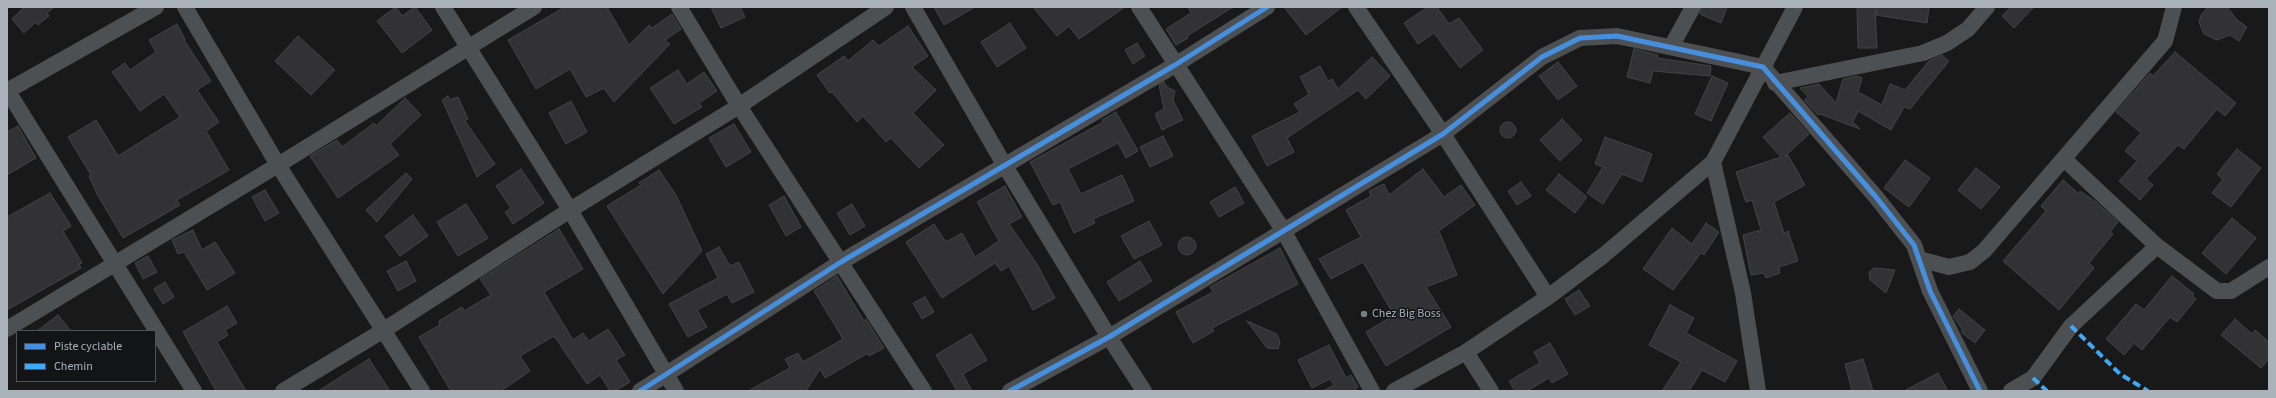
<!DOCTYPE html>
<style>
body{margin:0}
#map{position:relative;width:2276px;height:398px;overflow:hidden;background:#19191a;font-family:"Source Sans 3",sans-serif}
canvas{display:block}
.frame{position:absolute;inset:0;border:8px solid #aab2bb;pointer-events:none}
.legend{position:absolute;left:16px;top:330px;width:140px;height:52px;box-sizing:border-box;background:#131416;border:1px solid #4f5358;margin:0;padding:5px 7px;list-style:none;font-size:12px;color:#aab2bb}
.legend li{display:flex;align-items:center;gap:8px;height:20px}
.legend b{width:20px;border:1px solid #4f5358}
</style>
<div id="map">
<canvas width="2276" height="398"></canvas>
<div class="frame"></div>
<ul class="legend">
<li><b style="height:5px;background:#468fdf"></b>Piste cyclable</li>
<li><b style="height:5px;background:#3fa9f5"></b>Chemin</li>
</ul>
</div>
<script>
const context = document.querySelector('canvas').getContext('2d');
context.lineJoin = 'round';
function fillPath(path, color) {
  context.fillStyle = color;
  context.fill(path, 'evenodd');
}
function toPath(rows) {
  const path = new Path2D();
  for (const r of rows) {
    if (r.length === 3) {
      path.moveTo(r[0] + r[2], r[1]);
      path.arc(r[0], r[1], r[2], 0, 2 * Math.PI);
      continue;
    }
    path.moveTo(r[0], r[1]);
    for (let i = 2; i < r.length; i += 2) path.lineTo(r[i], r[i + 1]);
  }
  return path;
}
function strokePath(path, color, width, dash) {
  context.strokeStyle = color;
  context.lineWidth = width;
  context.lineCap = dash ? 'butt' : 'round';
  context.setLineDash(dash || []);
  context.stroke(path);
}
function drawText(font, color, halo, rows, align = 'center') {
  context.font = font + ' "Source Sans 3",sans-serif';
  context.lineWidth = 3;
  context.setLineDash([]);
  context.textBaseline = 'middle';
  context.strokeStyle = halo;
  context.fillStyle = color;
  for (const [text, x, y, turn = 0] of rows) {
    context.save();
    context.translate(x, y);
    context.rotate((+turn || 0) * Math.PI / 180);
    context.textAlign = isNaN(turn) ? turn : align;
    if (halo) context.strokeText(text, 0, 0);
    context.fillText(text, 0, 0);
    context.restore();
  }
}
const building = toPath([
 [24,7,54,7,47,13,49,16,38,25,36,22,24,33,12,19,24,7],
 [396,7,402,16,415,7,432,30,402,53,377,21,396,7],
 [565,7,607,7,629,45,649,25,652,28,672,14,681,29,665,40,670,44,614,102,604,88,586,97,570,69,536,89,508,40,565,7],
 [711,7,740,7,745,17,721,28,711,7],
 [934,7,975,7,944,25,934,7],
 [1033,7,1125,7,1079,39,1069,26,1057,36,1033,7],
 [1188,7,1233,7,1187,36,1188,38,1176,45,1166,29,1191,13,1188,7],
 [1284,7,1342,7,1306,35,1284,7],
 [1428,7,1437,7,1449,24,1459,18,1483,50,1460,68,1434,33,1418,44,1404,23,1428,7],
 [1702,7,1727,7,1721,23,1700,14,1702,7],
 [1857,7,1875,7,1877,48,1858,48,1857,7],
 [1877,7,1929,7,1927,23,1876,15,1877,7],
 [2011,7,2034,7,2014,28,2002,16,2011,7],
 [2208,7,2227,7,2237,20,2247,27,2239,41,2230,35,2217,40,2204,34,2199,22,2201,15,2208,7],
 [1010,23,1026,48,997,67,981,42,1010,23],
 [177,24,185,39,184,40,211,81,197,90,219,122,206,131,229,170,177,200,180,205,123,238,97,194,89,176,91,175,68,137,96,120,118,156,180,117,164,94,140,111,112,72,125,63,130,70,156,52,149,40,177,24],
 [908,26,928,56,912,67,936,90,913,113,944,145,919,168,891,138,886,142,863,116,857,122,832,92,830,93,817,75,844,56,848,61,873,40,879,46,908,26],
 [298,36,335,70,311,95,275,61,298,36],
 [1137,43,1145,56,1133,64,1125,50,1137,43],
 [1634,49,1658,55,1657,58,1711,66,1710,76,1653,71,1650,83,1627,77,1634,49],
 [2175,52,2236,103,2225,116,2217,109,2184,149,2178,145,2146,179,2153,185,2140,200,2119,181,2137,161,2125,151,2141,133,2116,112,2150,73,2153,76,2175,52],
 [1942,55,1949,61,1910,109,1904,107,1891,130,1858,111,1853,122,1860,129,1820,114,1818,115,1804,100,1808,97,1800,88,1819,84,1836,103,1843,79,1857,76,1862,78,1858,92,1882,105,1890,84,1905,90,1929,61,1942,55],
 [1372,57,1390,76,1366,99,1358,90,1287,138,1294,152,1267,166,1252,136,1300,112,1294,104,1309,94,1300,77,1320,66,1328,81,1332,79,1338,89,1372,57],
 [1558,62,1577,86,1558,100,1539,76,1558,62],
 [678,70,687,84,704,72,717,91,699,103,702,107,674,124,650,88,678,70],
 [1712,76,1728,83,1711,121,1695,114,1712,76],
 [1164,82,1167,87,1175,91,1173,100,1183,120,1162,130,1155,114,1164,109,1159,85,1164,82],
 [448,96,450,100,458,97,468,119,465,121,495,164,477,177,442,100,448,96],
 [405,98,421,115,390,144,399,155,338,198,310,156,337,140,342,147,374,123,376,126,405,98],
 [571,101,587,132,566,144,549,113,571,101],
 [1116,112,1138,151,1126,158,1118,143,1068,169,1081,194,1122,175,1134,201,1093,219,1095,223,1074,233,1060,202,1053,205,1030,162,1103,122,1102,120,1116,112],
 [1790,113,1809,134,1785,156,1788,155,1805,185,1774,202,1784,233,1788,231,1798,261,1779,267,1780,273,1766,278,1764,273,1751,275,1743,235,1761,230,1752,200,1746,202,1736,172,1781,157,1763,137,1790,113],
 [1562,119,1582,140,1560,161,1540,140,1562,119],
 [1508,130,8],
 [734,124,751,152,726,167,709,138,734,124],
 [18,126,36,158,7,175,7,132,18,126],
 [1163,136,1173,156,1150,167,1140,147,1163,136],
 [1605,137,1652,154,1642,182,1622,174,1603,204,1587,193,1603,167,1595,164,1605,137],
 [2237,149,2261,168,2231,207,2212,193,2223,179,2217,174,2237,149],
 [1905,160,1930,178,1909,207,1884,188,1905,160],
 [1976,168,2000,187,1981,209,1958,190,1976,168],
 [521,169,544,203,513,224,505,212,511,208,496,186,521,169],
 [1423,169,1444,197,1461,185,1475,205,1439,231,1457,275,1426,287,1451,327,1386,366,1366,332,1394,315,1363,262,1331,279,1319,259,1361,237,1346,210,1371,196,1369,191,1384,184,1389,195,1423,169],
 [659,170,676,195,702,251,663,294,607,206,641,185,639,183,659,170],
 [406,173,412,179,377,222,366,210,406,173],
 [1559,174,1587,197,1575,213,1546,190,1559,174],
 [2063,180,2078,193,2080,191,2096,202,2118,222,2110,232,2113,234,2089,263,2094,268,2059,310,2003,261,2046,211,2041,206,2063,180],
 [1521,182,1531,196,1517,205,1508,191,1521,182],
 [1005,186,1022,217,1009,224,1037,264,1055,298,1033,310,1009,266,1001,271,995,263,942,298,906,242,934,224,946,242,962,233,975,257,999,241,977,202,1005,186],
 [1235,187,1244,203,1219,217,1210,202,1235,187],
 [265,190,279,213,265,221,252,197,265,190],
 [50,193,71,226,63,231,82,263,79,264,81,268,7,310,7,217,50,193],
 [784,196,801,227,786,236,769,205,784,196],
 [466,204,488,238,458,256,437,222,466,204],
 [852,204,865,226,850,235,837,213,852,204],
 [413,215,428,236,400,256,385,236,413,215],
 [2232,218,2256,238,2226,274,2202,253,2232,218],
 [1149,221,1162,245,1134,259,1121,236,1149,221],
 [1706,223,1719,232,1704,255,1701,253,1673,290,1643,269,1672,228,1692,244,1706,223],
 [559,229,583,269,544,292,573,340,583,333,589,341,608,329,625,355,616,360,630,382,615,391,610,391,600,375,587,384,554,336,520,356,530,371,501,391,451,391,419,337,440,325,439,321,462,307,464,311,491,295,480,279,559,229],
 [193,230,202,250,215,242,235,273,207,290,184,252,178,254,172,240,193,230],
 [1187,246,9],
 [719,247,730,266,739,262,754,292,732,303,727,294,697,310,707,327,688,337,669,304,718,278,706,254,719,247],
 [1280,248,1298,284,1212,328,1214,331,1193,343,1176,312,1213,292,1210,287,1280,248],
 [148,256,157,272,143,279,135,263,148,256],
 [406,261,416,281,398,291,387,271,406,261],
 [1140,261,1152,281,1119,301,1107,282,1140,261],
 [1874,268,1895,270,1886,293,1870,280,1869,272,1874,268],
 [837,276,864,321,866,319,884,348,869,356,868,353,825,378,820,369,806,391,748,391,790,368,785,359,798,353,803,362,843,339,814,291,837,276],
 [2172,276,2194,294,2192,296,2196,299,2177,322,2170,317,2142,350,2134,343,2124,355,2106,339,2136,304,2144,310,2172,276],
 [165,282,174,297,163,304,154,289,165,282],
 [1579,290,1590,306,1575,315,1565,299,1579,290],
 [925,297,934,312,922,319,913,303,925,297],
 [1670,305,1694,318,1686,333,1737,361,1725,382,1702,370,1689,391,1662,391,1681,362,1649,345,1670,305],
 [227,306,237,323,225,330,228,335,217,342,246,391,216,391,183,332,227,306],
 [1959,309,1985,330,1975,343,1962,333,1962,329,1953,316,1959,309],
 [58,315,71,331,37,331,58,315],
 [2235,319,2252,334,2255,330,2269,342,2269,359,2261,368,2221,335,2235,319],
 [1247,321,1277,334,1280,342,1278,349,1267,348,1247,321],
 [971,334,987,360,963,374,972,391,957,391,936,355,971,334],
 [1550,343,1568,374,1552,383,1549,378,1527,391,1515,391,1509,381,1540,363,1534,352,1550,343],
 [1329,345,1346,378,1351,375,1358,387,1353,391,1323,391,1334,385,1330,379,1312,388,1298,360,1329,345],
 [369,359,390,391,318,391,369,359],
 [1863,359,1873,391,1852,391,1845,364,1863,359],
 [1938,373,1948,391,1904,391,1938,373]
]);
const minor = toPath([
 [185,7,278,165,422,391],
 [443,7,570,210,676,391],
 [679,7,739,106,924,391],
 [913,7,1005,166,1109,337,1144,391],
 [1139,7,1283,230,1372,391],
 [1356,7,1443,134,1548,297],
 [1671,47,1693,7],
 [1775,83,1923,53,1947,43,1968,29,1987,7],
 [7,90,194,391],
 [7,91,156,7],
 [2064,159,2157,246,2217,291,2231,291,2269,267],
 [1713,162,1743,293,1758,391],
 [1919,259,1949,267,1970,262,1984,251,2165,41,2174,7],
 [7,329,278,165,534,7],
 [1466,352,1491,391],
 [283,391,384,330,570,210,739,106,886,7],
 [640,391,841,262,1175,65,1267,7],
 [1010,391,1109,337,1443,134,1542,57,1580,38,1617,36,1763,67,1876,197,1914,245,1930,291,1980,391],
 [1394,391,1466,352,1548,297,1604,255,1713,162,1795,7],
 [2011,391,2033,378,2071,326,2157,246]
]);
const quiet = toPath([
 [2071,326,2120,374,2148,391],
 [2033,378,2047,391]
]);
const cycleway = toPath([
 [640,391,841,262,1175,65,1267,7],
 [1010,391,1109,337,1443,134,1542,57,1580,38,1617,36,1763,67,1876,197,1914,245,1930,291,1980,391]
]);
const markers = [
 [1364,314,4,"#777c83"]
];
const poiNames = [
 ["Chez Big Boss",1372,314]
];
fillPath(building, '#323234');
strokePath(building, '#424446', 1);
strokePath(minor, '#4d5053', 16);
strokePath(quiet, '#3fa9f5', 4, [8, 4]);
strokePath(cycleway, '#468fdf', 5);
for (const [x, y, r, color] of markers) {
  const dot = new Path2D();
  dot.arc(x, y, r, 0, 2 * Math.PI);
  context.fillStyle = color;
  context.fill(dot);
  strokePath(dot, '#131416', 1.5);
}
drawText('12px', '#aab2bb', '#131416', poiNames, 'left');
</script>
